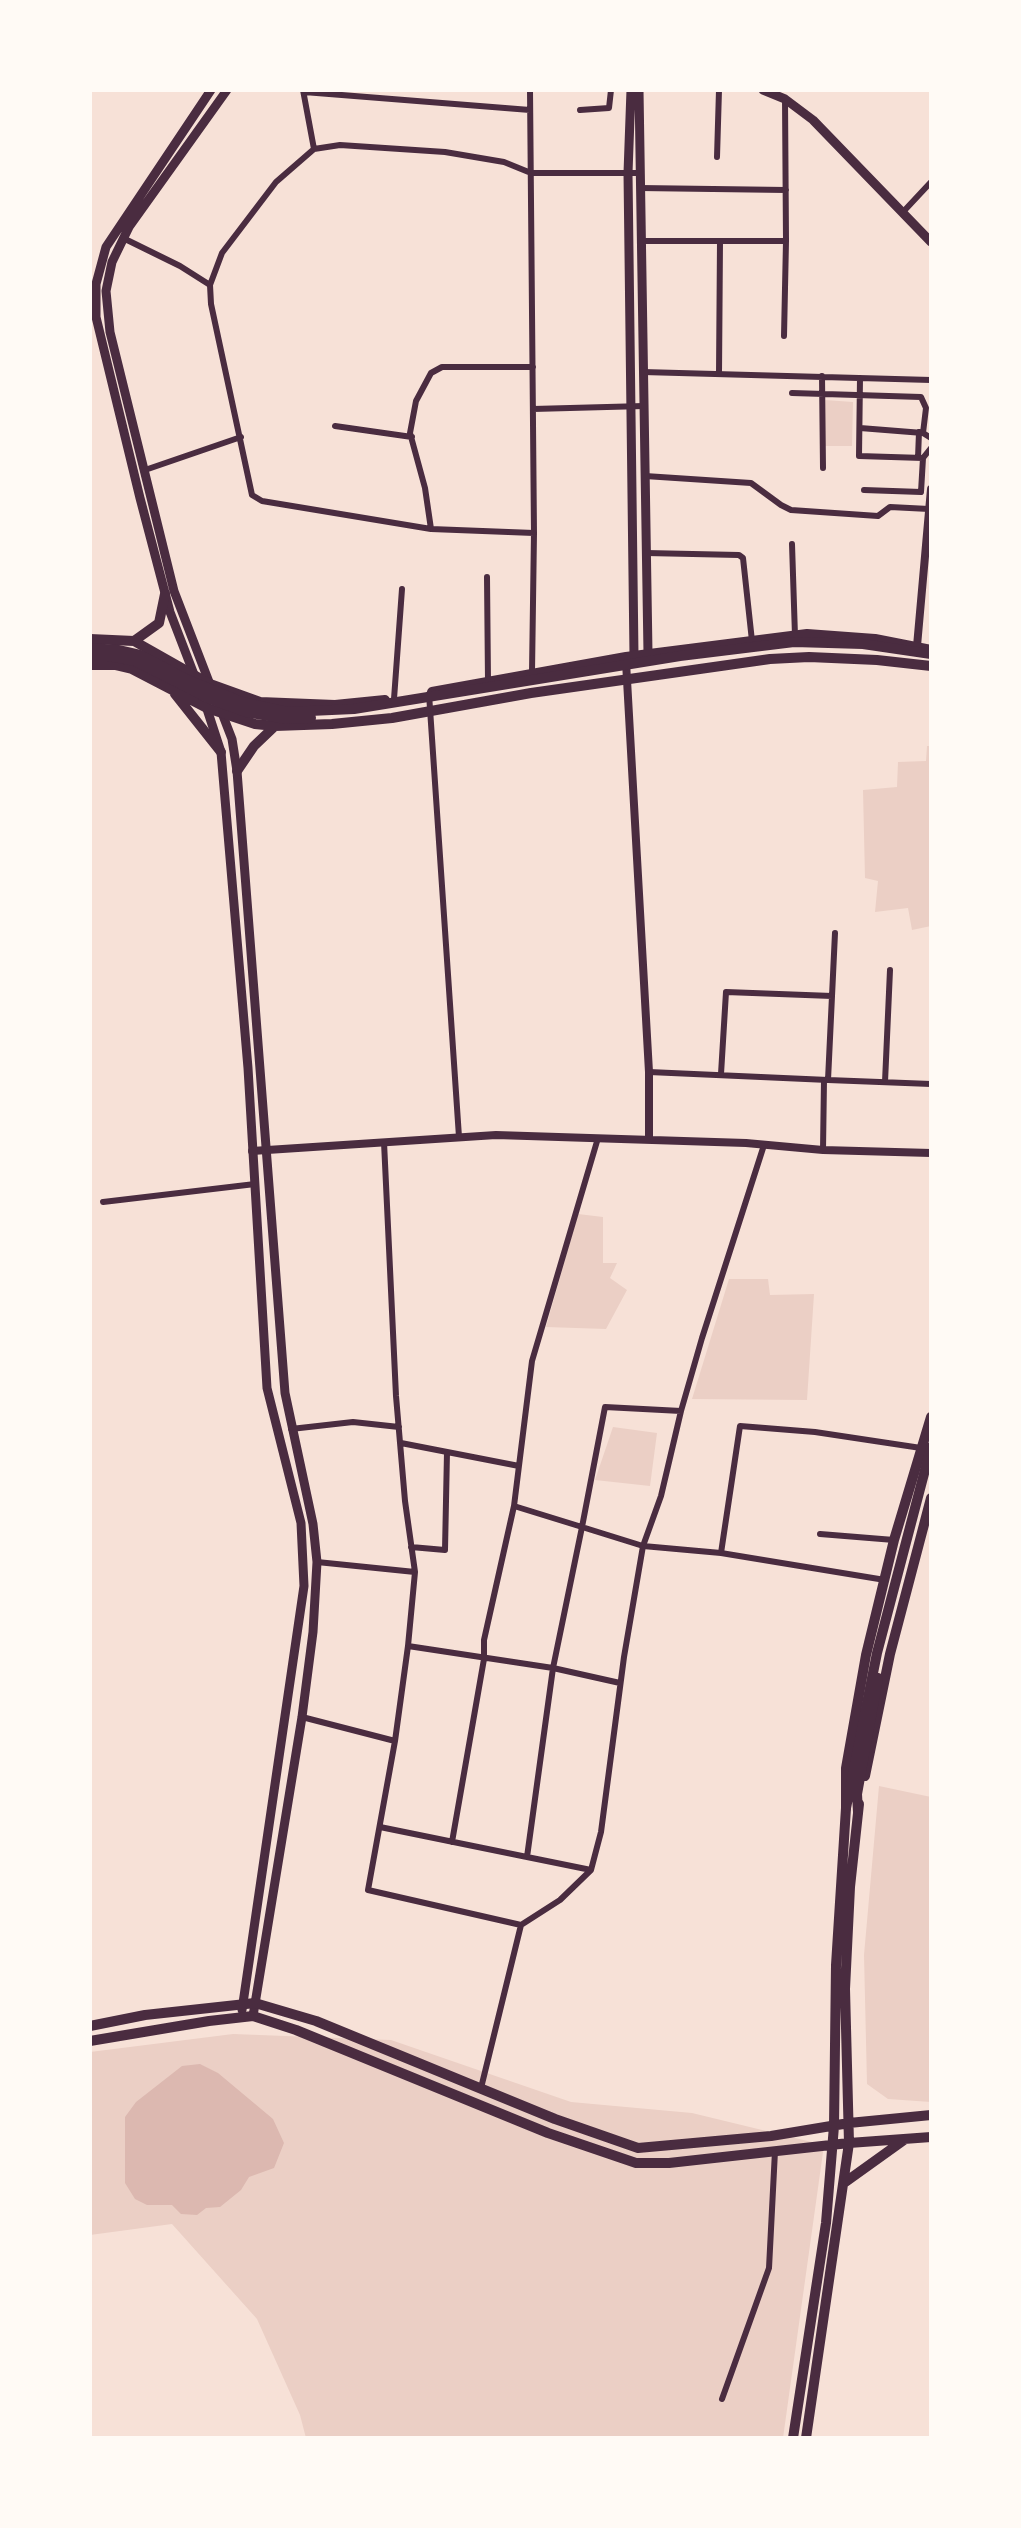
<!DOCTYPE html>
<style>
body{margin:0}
#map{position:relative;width:1021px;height:2528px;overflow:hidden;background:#f7e1d7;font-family:"Archivo Narrow",sans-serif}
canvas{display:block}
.frame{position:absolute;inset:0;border:92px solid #fffaf5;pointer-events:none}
</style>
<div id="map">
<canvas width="1021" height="2528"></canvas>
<div class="frame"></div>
</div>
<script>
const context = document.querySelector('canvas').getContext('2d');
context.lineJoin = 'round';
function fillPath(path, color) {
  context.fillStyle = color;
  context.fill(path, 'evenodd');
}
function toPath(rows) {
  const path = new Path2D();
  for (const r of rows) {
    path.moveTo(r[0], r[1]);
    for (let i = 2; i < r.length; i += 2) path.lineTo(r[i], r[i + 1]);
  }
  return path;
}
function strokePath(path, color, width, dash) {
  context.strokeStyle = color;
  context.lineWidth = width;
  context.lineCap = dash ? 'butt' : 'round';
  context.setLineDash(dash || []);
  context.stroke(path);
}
const green = toPath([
 [825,400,853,402,852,446,823,446],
 [927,746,931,746,931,926,912,930,908,908,875,912,878,881,865,878,863,790,897,787,898,762,926,761],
 [578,1214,603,1217,603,1263,617,1263,610,1278,627,1290,606,1329,546,1327],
 [729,1279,768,1279,770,1295,814,1294,807,1400,692,1399],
 [613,1427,657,1433,650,1486,595,1480],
 [879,1786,931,1797,931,2102,888,2099,867,2084,864,1955],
 [233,2034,391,2040,571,2102,692,2113,824,2145,783,2438,306,2438,300,2415,257,2319,172,2224,90,2235,90,2052]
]);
const water = toPath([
 [200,2064,218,2073,273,2119,284,2143,274,2168,249,2177,241,2190,220,2207,206,2208,197,2215,181,2214,172,2205,147,2205,135,2199,125,2183,125,2117,136,2102,182,2066]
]);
const minor = toPath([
 [303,90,314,149],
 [530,90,534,533,532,672],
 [304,92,530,110],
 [580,110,609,108,611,90],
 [717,157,719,90],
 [640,188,786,190],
 [903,212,931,182],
 [123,238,180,266,210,285],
 [642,241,786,241,785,99],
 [784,336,786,241],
 [643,372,931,380],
 [719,374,720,241],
 [822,376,823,468],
 [860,378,859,456,923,458,921,492,864,490],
 [792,393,921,397,926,408,923,433],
 [533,409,644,406],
 [335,426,412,437],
 [860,428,923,433,931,438],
 [918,458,919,432],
 [923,458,931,448],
 [145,470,241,437],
 [645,476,751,483,781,505,791,510,878,516,890,507,929,509],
 [431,529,425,488,410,433,416,401,431,373,442,367,533,367],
 [534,533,431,529,262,501,252,495,211,304,210,285,222,253,276,182,314,149,340,145,445,152,504,162,531,173,639,173],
 [792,544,795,636],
 [646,553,739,555,743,558,752,641],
 [487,577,488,681],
 [429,694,459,1137],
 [394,699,402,589],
 [649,1072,828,1080,835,933],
 [721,1074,726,992,832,996],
 [828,1080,931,1084],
 [885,1082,890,970],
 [384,1142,396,1396,405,1501,415,1572,408,1646,395,1741,368,1890,521,1925],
 [823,1150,824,1080],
 [103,1202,255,1184],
 [681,1411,605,1407,582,1527,643,1546,721,1553,885,1580],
 [291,1429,353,1422,399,1427],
 [401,1443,519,1466],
 [820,1534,894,1540],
 [411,1547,445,1550,447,1452],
 [721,1553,740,1426,815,1432,921,1448],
 [317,1562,415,1572],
 [408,1646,553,1668,620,1683],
 [302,1717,395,1741],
 [380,1827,527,1857,553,1668,582,1527,514,1506,532,1361,598,1138],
 [452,1842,484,1659,484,1640,514,1506],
 [527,1857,591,1870],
 [481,2088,521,1925,560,1900,591,1870,601,1832,624,1657,643,1546,661,1496,681,1411,702,1338,764,1145],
 [722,2399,769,2268,775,2151]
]);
const tertiary = toPath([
 [917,646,931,489],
 [626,662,649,1072,649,1140],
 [252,1151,496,1135,746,1143,823,1150,931,1153]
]);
const secondary = toPath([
 [631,90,628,173,634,655],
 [639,90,648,653],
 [763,90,785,99,813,120,931,242],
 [195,677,170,612,140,498,96,317,96,284,106,247,211,90],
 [211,687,174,591,110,332,106,291,112,262,129,227,227,90],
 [206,706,221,752,248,1068,267,1388,301,1523,304,1586,242,2010],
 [220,708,232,739,237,771,285,1393,313,1524,317,1562,313,1632,302,1717,253,2016]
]);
const primary = toPath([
 [90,639,134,641,210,684,260,702,335,705,385,700],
 [134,641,159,623,165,594],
 [90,665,115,665,132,669,207,708,255,724,275,726,332,724,392,718,531,693,770,659,809,657,877,660,931,666],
 [432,692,626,657,807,634,875,639,931,650],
 [175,694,221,752],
 [237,771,254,746,275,726],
 [865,1776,890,1654,931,1498],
 [90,2026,145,2015,255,2003,316,2021,555,2119,638,2148,771,2136,849,2123,931,2115],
 [90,2041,209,2021,253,2016,296,2030,548,2133,636,2163,669,2163,849,2143,931,2137],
 [844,2183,904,2140],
 [793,2438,826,2223,834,2126,836,1965,846,1808,846,1768,866,1655,894,1540,931,1417],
 [806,2438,849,2143,845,1989,850,1887,859,1804]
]);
const trunk = toPath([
 [90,648,118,650,140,655,188,680,242,702,287,712,354,709,680,656,794,642,863,644,931,654],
 [90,656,108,656,135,661,210,699,246,712,286,719,311,718],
 [846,1808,877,1653,931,1447],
 [858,1812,857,1794,878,1678]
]);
fillPath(green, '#ebcfc5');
fillPath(water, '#dcb8b0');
strokePath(minor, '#4a2c40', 6);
strokePath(tertiary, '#4a2c40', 8);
strokePath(secondary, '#4a2c40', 9);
strokePath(primary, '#4a2c40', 10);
strokePath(trunk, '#4a2c40', 10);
</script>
